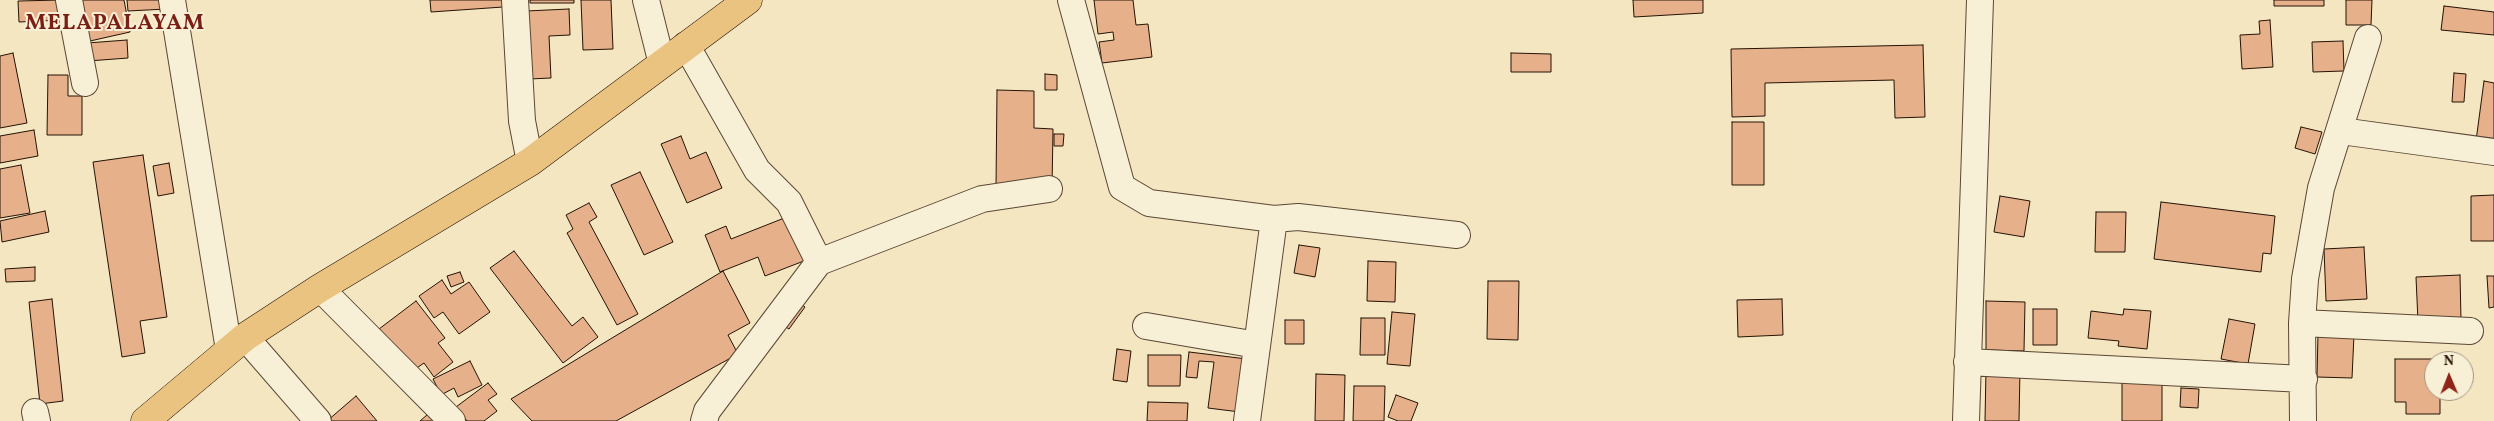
<!DOCTYPE html>
<style>
body{margin:0}
#map{position:relative;width:2494px;height:421px;overflow:hidden;background:#f5e6c2;font-family:Vollkorn,serif}
canvas{display:block}
.north{position:absolute;left:2424px;top:351px;width:50px;height:50px;box-sizing:border-box;background:#f8efd7;border:1px solid #a49783;border-radius:50%;rotate:359deg;font-size:14px;font-weight:700;line-height:20px;text-align:center;color:#251204}
.north::after{content:'';display:block;margin:auto;width:18px;height:22px;background:#8f2418;clip-path:polygon(50% 0,100% 100%,50% 72%,0 100%)}
</style>
<div id="map">
<canvas width="2494" height="421"></canvas>
<div class="north">N</div>
</div>
<script>
const context = document.querySelector('canvas').getContext('2d');
context.lineJoin = 'round';
function fillPath(path, color) {
  context.fillStyle = color;
  context.fill(path, 'evenodd');
}
function toPath(rows) {
  const path = new Path2D();
  for (const r of rows) {
    path.moveTo(r[0], r[1]);
    for (let i = 2; i < r.length; i += 2) path.lineTo(r[i], r[i + 1]);
  }
  return path;
}
function strokePath(path, color, width, dash) {
  context.strokeStyle = color;
  context.lineWidth = width;
  context.lineCap = dash ? 'butt' : 'round';
  context.setLineDash(dash || []);
  context.stroke(path);
}
function drawText(font, color, halo, rows, align = 'center') {
  context.font = font + ' Vollkorn,serif';
  context.lineWidth = 4;
  context.setLineDash([]);
  context.textBaseline = 'middle';
  context.strokeStyle = halo;
  context.fillStyle = color;
  for (const [text, x, y, turn = 0] of rows) {
    context.save();
    context.translate(x, y);
    context.rotate((+turn || 0) * Math.PI / 180);
    context.textAlign = isNaN(turn) ? turn : align;
    if (halo) context.strokeText(text, 0, 0);
    context.fillText(text, 0, 0);
    context.restore();
  }
}
const building = toPath([
 [60,0,61,20,19,22,18,1,60,0],
 [81,0,124,0,130,32,90,41,81,0],
 [127,0,166,0,166,9,128,11,127,0],
 [430,0,502,0,503,7,431,12,430,0],
 [530,0,574,0,574,3,530,3,530,0],
 [581,0,611,0,613,49,583,50,581,0],
 [1094,0,1133,0,1136,25,1148,24,1152,57,1102,63,1099,42,1114,40,1113,32,1098,34,1094,0],
 [1633,0,1703,0,1703,13,1634,17,1633,0],
 [2274,0,2324,0,2324,6,2274,6,2274,0],
 [2346,0,2372,0,2371,25,2346,25,2346,0],
 [2444,6,2494,12,2494,35,2441,30,2444,6],
 [569,9,570,35,549,36,551,78,529,79,526,11,569,9],
 [2270,20,2273,67,2242,69,2240,35,2260,34,2259,21,2270,20],
 [127,40,128,58,88,61,87,43,127,40],
 [2343,41,2344,71,2313,72,2312,42,2343,41],
 [1923,45,1925,117,1895,118,1894,80,1765,83,1765,116,1732,117,1731,49,1923,45],
 [13,53,27,123,0,128,0,56,13,53],
 [1511,53,1551,54,1551,72,1511,72,1511,53],
 [2454,73,2466,74,2464,102,2452,102,2454,73],
 [1045,74,1057,75,1057,90,1045,90,1045,74],
 [48,75,68,75,68,96,82,96,82,135,47,135,48,75],
 [2484,81,2494,83,2494,144,2476,141,2484,81],
 [997,90,1034,91,1034,128,1053,129,1052,188,996,187,997,90],
 [1732,122,1764,122,1764,185,1732,185,1732,122],
 [2301,127,2322,132,2315,154,2295,148,2301,127],
 [34,130,38,156,0,163,0,136,34,130],
 [1054,134,1064,134,1063,146,1054,146,1054,134],
 [681,136,690,159,706,152,722,188,687,203,661,144,681,136],
 [143,155,167,317,140,321,145,353,122,357,93,162,143,155],
 [169,163,174,193,158,196,153,166,169,163],
 [21,165,30,213,0,218,0,169,21,165],
 [640,172,673,242,644,255,611,185,640,172],
 [2494,195,2494,241,2471,241,2471,196,2494,195],
 [2000,196,2030,201,2024,237,1994,232,2000,196],
 [2161,202,2275,216,2271,254,2263,253,2261,272,2154,259,2161,202],
 [589,203,597,217,589,222,638,314,617,325,567,233,573,229,566,215,589,203],
 [45,211,49,232,2,242,0,221,45,211],
 [2096,212,2126,212,2125,252,2095,252,2096,212],
 [792,215,809,259,765,276,758,257,720,272,705,235,726,226,731,239,792,215],
 [1299,245,1320,248,1315,277,1294,273,1299,245],
 [2364,247,2367,299,2326,301,2324,249,2364,247],
 [514,251,572,326,583,317,598,337,563,363,490,268,514,251],
 [1368,261,1396,262,1395,302,1367,301,1368,261],
 [35,267,35,281,6,282,5,269,35,267],
 [723,271,750,323,728,335,738,354,616,421,532,421,511,399,723,271],
 [460,272,464,282,451,287,447,276,460,272],
 [2460,275,2461,320,2418,322,2416,277,2460,275],
 [2487,276,2494,276,2494,307,2489,308,2487,276],
 [442,280,451,294,469,282,490,312,459,334,443,312,434,318,419,296,442,280],
 [1488,281,1519,281,1518,340,1487,339,1488,281],
 [52,299,63,401,40,404,29,302,52,299],
 [794,299,805,307,789,329,778,322,794,299],
 [1782,299,1783,335,1738,337,1737,300,1782,299],
 [416,301,445,338,438,343,453,362,434,377,424,363,411,372,379,329,416,301],
 [1986,301,2025,302,2024,351,1986,350,1986,301],
 [2033,309,2057,309,2057,345,2033,345,2033,309],
 [2124,309,2151,311,2147,349,2118,346,2119,341,2088,338,2091,311,2123,315,2124,309],
 [1392,312,1415,314,1410,366,1387,364,1392,312],
 [1361,318,1385,318,1385,355,1360,355,1361,318],
 [2229,319,2255,324,2248,364,2221,359,2229,319],
 [1285,320,1304,320,1304,344,1285,344,1285,320],
 [2318,334,2354,335,2352,378,2317,377,2318,334],
 [1117,349,1131,351,1127,382,1113,380,1117,349],
 [1189,352,1247,359,1240,412,1208,408,1214,362,1199,361,1197,378,1186,377,1189,352],
 [1148,355,1181,355,1180,386,1148,386,1148,355],
 [2395,359,2440,359,2440,361,2434,361,2434,391,2440,391,2440,414,2406,414,2406,402,2395,402,2395,359],
 [470,361,482,385,458,397,454,388,441,395,433,379,470,361],
 [1986,369,2020,369,2019,421,1985,421,1986,369],
 [1316,374,1345,375,1344,421,1315,421,1316,374],
 [2122,376,2162,376,2162,421,2122,421,2122,376],
 [488,383,497,394,488,400,497,411,484,421,467,421,456,407,488,383],
 [1354,386,1385,386,1384,421,1353,421,1354,386],
 [2181,388,2199,389,2198,408,2180,407,2181,388],
 [1396,395,1418,403,1411,421,1398,421,1388,417,1396,395],
 [356,396,377,421,327,421,356,396],
 [1148,402,1188,403,1187,421,1147,421,1148,402],
 [435,408,443,421,420,421,435,408]
]);
const minor = toPath([
 [69,0,85,83],
 [172,0,229,350],
 [515,0,522,121,530,162],
 [646,0,662,64],
 [1071,0,1122,187,1149,203,1274,219,1298,217,1457,235],
 [686,45,757,170,789,202,819,262,707,411,704,421],
 [2341,131,2494,152],
 [819,262,982,199,1049,189],
 [320,288,452,421],
 [2302,323,2470,331],
 [1146,326,1257,345],
 [245,337,318,421],
 [1967,362,2304,379],
 [35,412,37,421],
 [1247,421,1274,219],
 [1966,421,1980,0],
 [2303,421,2302,323,2305,279,2321,188,2368,38]
]);
const major = toPath([
 [145,421,245,337,320,288,530,162,748,0]
]);
const districtNames = [
 ["MELAPALAYAM",115,25]
];
fillPath(building, '#e5b08a');
strokePath(building, '#251204', 1);
strokePath(minor, '#594734', 28);
strokePath(major, '#251204', 29);
strokePath(minor, '#f8efd7', 26);
strokePath(major, '#eac381', 28);
context.letterSpacing = '1px';
drawText('bold 22px', '#7a1f14', '#f8efd7', districtNames);
context.letterSpacing = '0px';
</script>
